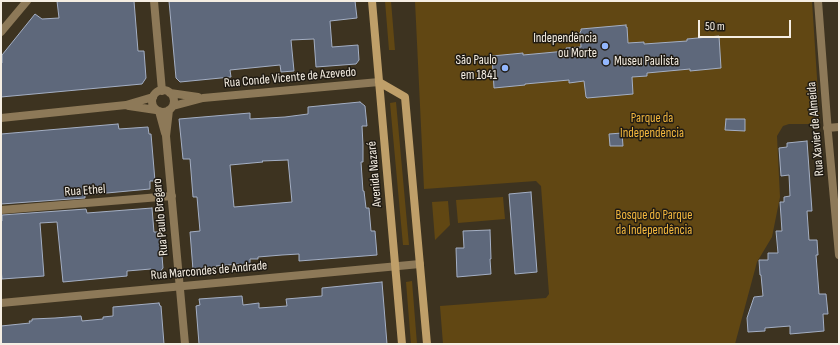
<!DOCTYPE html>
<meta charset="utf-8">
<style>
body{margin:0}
#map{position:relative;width:840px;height:345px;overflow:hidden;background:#3d3320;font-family:"Sofia Sans Condensed",sans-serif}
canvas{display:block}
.frame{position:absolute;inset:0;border:2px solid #f5eee3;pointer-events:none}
.scale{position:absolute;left:698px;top:20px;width:93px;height:18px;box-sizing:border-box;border:2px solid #f5eee3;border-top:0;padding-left:5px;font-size:12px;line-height:14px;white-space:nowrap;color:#f5eee3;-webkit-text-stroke:3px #201b13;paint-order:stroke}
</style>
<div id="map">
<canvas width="840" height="345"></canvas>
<div class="frame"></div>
<div class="scale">50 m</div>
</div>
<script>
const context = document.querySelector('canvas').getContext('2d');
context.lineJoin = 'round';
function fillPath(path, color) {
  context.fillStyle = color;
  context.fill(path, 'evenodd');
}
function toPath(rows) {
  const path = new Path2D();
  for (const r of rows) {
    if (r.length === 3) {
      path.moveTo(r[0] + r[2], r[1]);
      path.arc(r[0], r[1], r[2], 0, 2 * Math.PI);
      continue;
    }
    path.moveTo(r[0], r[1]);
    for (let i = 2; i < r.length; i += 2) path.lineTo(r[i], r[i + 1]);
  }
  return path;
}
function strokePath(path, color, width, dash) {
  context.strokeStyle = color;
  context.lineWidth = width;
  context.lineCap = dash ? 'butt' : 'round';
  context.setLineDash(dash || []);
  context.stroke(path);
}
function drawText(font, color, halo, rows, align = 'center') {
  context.font = font + ' "Sofia Sans Condensed",sans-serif';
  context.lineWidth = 3;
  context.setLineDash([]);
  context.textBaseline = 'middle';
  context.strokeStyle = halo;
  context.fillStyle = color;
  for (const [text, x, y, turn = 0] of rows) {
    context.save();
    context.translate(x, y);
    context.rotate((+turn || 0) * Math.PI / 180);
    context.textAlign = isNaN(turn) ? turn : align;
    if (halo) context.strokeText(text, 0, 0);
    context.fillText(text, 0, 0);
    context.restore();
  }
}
const green = toPath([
 [385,1,391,1,395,50,389,50],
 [415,1,812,1,820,124,789,124,783,126,777,136,780,197,772,237,757,262,735,344,443,344,440,306,546,298,549,294,541,186,536,181,424,189],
 [396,102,409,245,403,245,390,103],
 [503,197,505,219,458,223,456,200],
 [448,201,450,225,435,240,432,202],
 [412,281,417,344,411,344,406,282]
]);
const building = toPath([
 [57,1,134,1,138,51,144,51,146,78,142,84,1,97,1,63,2,63,2,55,35,14,42,19,59,18,57,1],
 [169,1,355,1,357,18,330,21,332,47,358,45,359,60,356,64,316,67,314,39,291,40,294,71,281,72,280,65,230,70,231,77,180,82,176,78,169,1],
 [626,25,626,27,627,27,628,43,644,42,644,44,687,41,687,39,719,36,721,68,690,71,690,69,647,73,647,76,632,77,633,94,587,98,586,97,584,81,569,83,569,80,525,84,525,85,494,88,492,56,523,53,523,55,566,51,566,48,581,47,580,32,581,31,581,29,626,25],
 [360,102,365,106,367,126,362,126,363,145,363,162,361,162,363,191,364,191,366,208,369,208,371,231,375,231,377,255,299,261,299,254,282,255,258,257,258,259,250,259,250,265,239,266,239,264,216,266,216,268,193,270,190,232,200,231,197,197,193,197,190,159,183,159,179,119,250,113,250,119,285,117,308,114,308,107,360,102],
 [288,160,292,202,234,207,230,165,263,162,262,161,288,160],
 [726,119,745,119,745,131,725,130,726,119],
 [118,124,119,129,148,127,149,134,151,134,155,181,150,181,150,189,85,195,85,198,1,204,1,134,118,124],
 [622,133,623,146,610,146,609,134,622,133],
 [807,141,812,211,807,211,809,240,817,240,818,255,816,255,819,294,826,294,828,314,823,314,824,331,790,334,790,326,765,328,765,331,748,332,747,318,754,297,763,296,761,275,760,275,759,260,768,260,768,253,778,253,776,231,782,231,780,202,784,202,784,197,790,196,789,175,781,176,779,148,787,147,787,143,807,141],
 [531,192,537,272,515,274,509,194,531,192],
 [152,208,154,232,160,232,163,268,159,273,151,273,151,269,127,271,127,276,63,282,57,222,40,223,44,276,2,279,1,269,1,222,2,221,2,215,86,209,87,213,152,208],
 [490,230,491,259,490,259,491,274,457,277,456,248,464,248,463,231,490,230],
 [382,282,387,344,199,344,196,306,200,305,199,299,242,296,243,305,259,303,259,308,287,306,286,299,322,296,322,288,382,282],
 [159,303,160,306,161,306,164,344,1,344,1,326,30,323,29,321,32,321,32,319,55,318,81,316,82,321,103,319,103,317,113,316,113,307,159,303]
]);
const minor = toPath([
 [154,1,162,91],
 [818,1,828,133,839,255],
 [1,32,27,1],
 [163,101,11],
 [170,93,198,97],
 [129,106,156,110],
 [173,106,203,98,379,82],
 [169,110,166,136,185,344],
 [159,111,165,133],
 [1,118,126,105,153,97],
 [827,128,839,127],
 [1,210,172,196],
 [1,303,420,264]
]);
const secondary = toPath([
 [372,1,402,344],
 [379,82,405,97,427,344]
]);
const markers = [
 [605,46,4,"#93b7fd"],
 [606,62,4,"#93b7fd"],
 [505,68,4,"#93b7fd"]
];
const poiNames = [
 ["Independência",597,39],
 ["ou Morte",597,54],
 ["São Paulo",497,61],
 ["em 1841",497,76],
 ["Museu Paulista",614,62,"left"]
];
const streetNames = [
 ["Rua Conde Vicente de Azevedo",290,78,-5],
 ["Rua Xavier de Almeida",816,129,-95],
 ["Avenida Nazaré",375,174,-95],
 ["Rua Ethel",85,191,-4],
 ["Rua Paulo Bregaro",161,217,-95],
 ["Rua Marcondes de Andrade",209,271,-5]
];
const parkNames = [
 ["Parque da",652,119],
 ["Independência",652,134],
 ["Bosque do Parque",654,216],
 ["da Independência",654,231]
];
fillPath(green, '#614713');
fillPath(building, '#5e687b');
strokePath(building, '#a4afc4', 1);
strokePath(minor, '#8d7958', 8);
strokePath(secondary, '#bf9f69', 8);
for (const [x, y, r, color] of markers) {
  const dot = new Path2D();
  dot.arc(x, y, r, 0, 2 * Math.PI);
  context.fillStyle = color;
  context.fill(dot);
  strokePath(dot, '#201b13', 1.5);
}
drawText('13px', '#f5eee3', '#201b13', poiNames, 'right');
drawText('13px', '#f5eee3', '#201b13', streetNames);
drawText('13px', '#f4b83e', '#201b13', parkNames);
</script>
